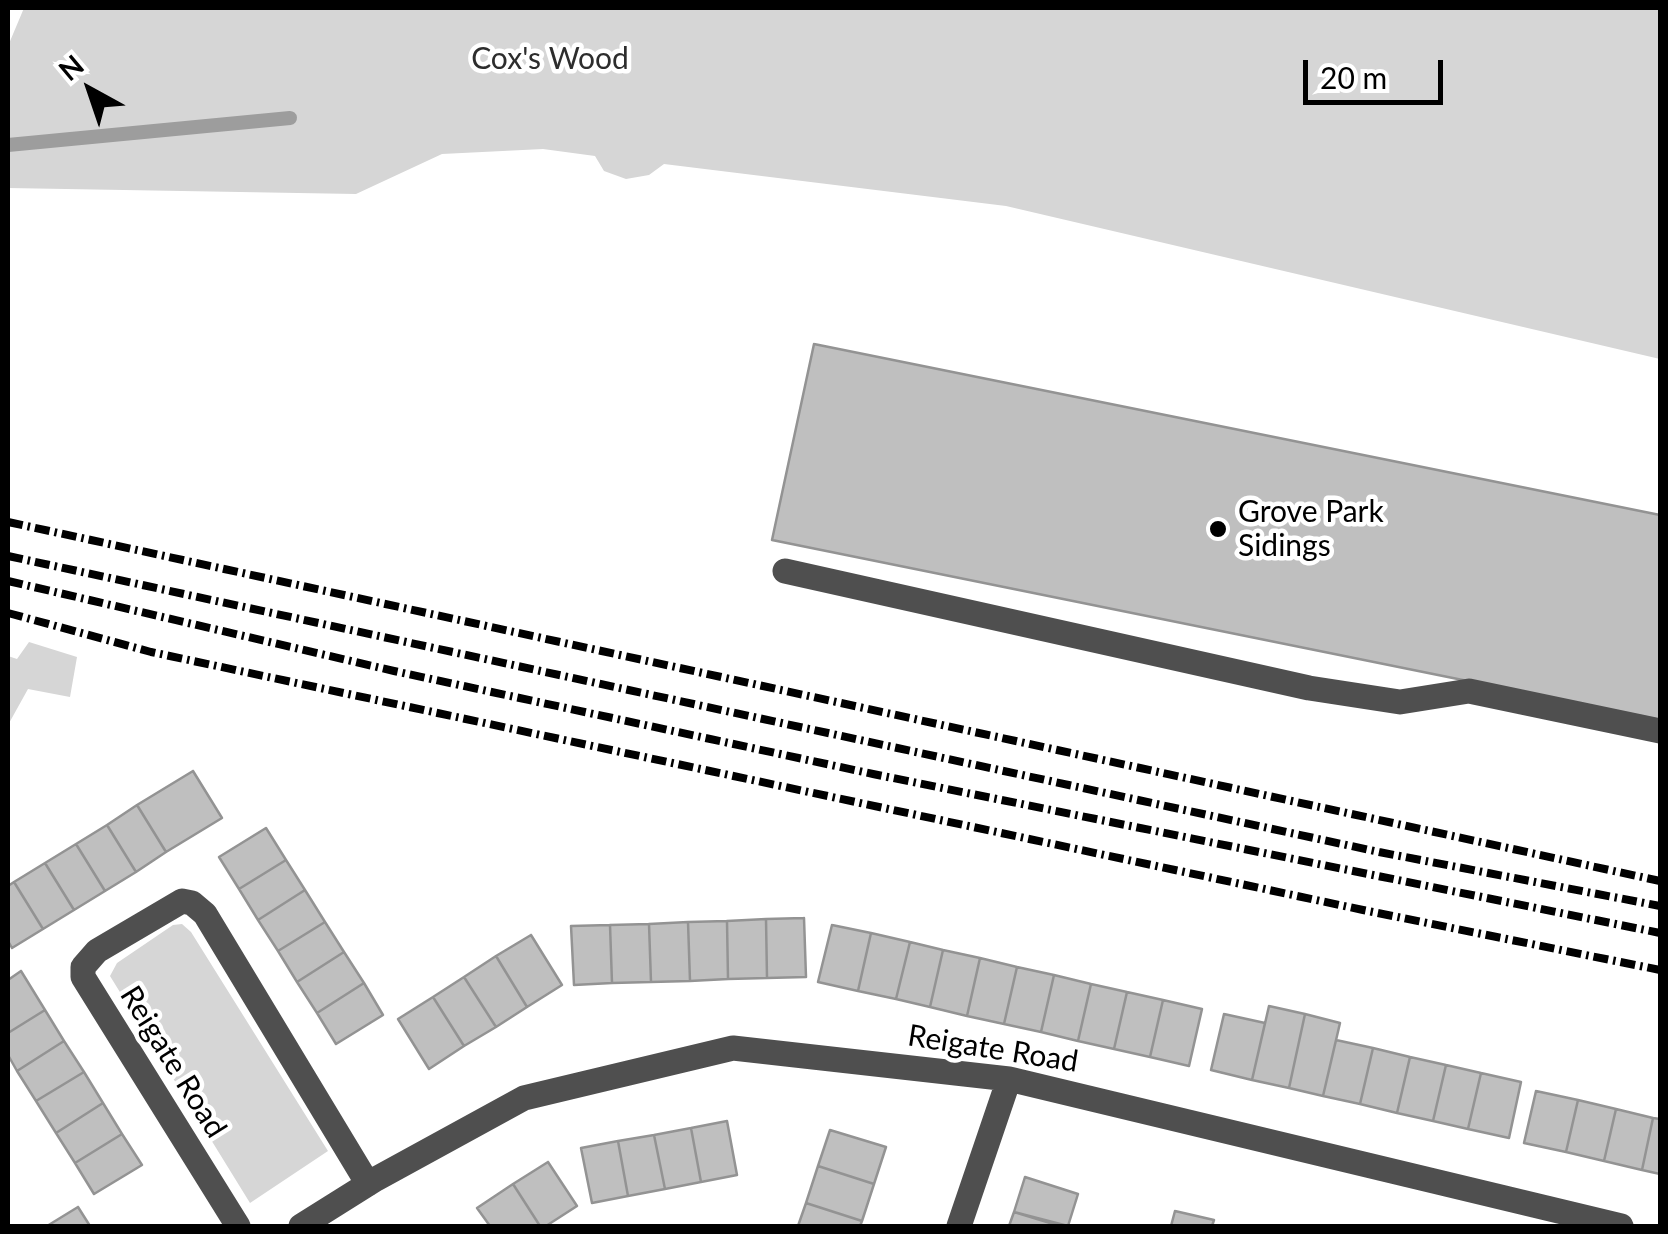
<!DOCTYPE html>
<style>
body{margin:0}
#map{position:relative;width:1668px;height:1234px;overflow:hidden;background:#fff;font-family:Lato,sans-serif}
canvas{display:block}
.frame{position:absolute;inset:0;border:10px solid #000;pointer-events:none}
.north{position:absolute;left:40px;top:40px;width:100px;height:100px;-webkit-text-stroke:8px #fff;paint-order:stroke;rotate:320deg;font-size:28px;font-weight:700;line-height:40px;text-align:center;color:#000}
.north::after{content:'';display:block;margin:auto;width:35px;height:45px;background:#000;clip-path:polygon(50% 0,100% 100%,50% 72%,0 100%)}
.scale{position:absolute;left:1303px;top:60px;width:140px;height:45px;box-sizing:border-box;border:5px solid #000;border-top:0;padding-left:12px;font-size:30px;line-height:35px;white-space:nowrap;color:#000;-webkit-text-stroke:8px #fff;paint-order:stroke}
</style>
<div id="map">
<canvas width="1668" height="1234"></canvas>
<div class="frame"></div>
<div class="north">N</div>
<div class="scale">20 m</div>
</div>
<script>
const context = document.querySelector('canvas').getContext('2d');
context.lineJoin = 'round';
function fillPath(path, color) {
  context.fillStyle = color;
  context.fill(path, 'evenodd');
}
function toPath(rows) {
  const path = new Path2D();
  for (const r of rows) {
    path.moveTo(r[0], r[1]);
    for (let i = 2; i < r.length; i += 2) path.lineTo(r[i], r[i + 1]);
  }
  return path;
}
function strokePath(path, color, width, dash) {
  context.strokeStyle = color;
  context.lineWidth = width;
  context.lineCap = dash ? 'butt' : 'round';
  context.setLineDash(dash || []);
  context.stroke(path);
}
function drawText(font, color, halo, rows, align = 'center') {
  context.font = font + ' Lato,sans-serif';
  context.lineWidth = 9;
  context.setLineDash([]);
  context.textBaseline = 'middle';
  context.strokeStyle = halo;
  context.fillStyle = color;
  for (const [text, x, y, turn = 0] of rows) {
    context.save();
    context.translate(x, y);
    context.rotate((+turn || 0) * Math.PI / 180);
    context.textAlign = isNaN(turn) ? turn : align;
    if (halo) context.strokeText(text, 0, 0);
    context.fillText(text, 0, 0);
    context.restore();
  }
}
const green = toPath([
 [24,8,1660,8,1660,359,1006,206,664,164,649,175,626,179,604,171,595,156,543,149,442,154,356,194,8,188,8,46],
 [29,642,77,657,70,697,28,689,8,725,8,656,17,659],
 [182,924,191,932,328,1151,250,1203,110,976,117,963,173,925]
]);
const stream = toPath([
 [8,145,290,118]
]);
const building = toPath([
 [814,344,1660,515,1660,720,772,540,814,344],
 [193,771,222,818,166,852,137,805,193,771],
 [137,805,166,852,136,872,107,825,137,805],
 [107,825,136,872,105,891,76,844,107,825],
 [266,828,286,860,239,889,219,857,266,828],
 [76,844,105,891,74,910,45,863,76,844],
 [286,860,305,890,258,920,239,889,286,860],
 [45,863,74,910,43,929,14,882,45,863],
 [14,882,43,929,12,948,8,941,8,886,14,882],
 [305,890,325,922,278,951,258,920,305,890],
 [804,918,806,977,767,978,766,919,804,918],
 [766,919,767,978,728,979,727,921,766,919],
 [727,921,728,979,690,981,688,922,727,921],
 [325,922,344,952,297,982,278,951,325,922],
 [688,922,690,981,651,982,649,924,688,922],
 [649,924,651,982,612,983,610,925,649,924],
 [610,925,612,983,574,985,571,926,610,925],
 [832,925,871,933,858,991,818,982,832,925],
 [871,933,910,942,896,999,858,991,871,933],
 [531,935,562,985,527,1007,496,956,531,935],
 [910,942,943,950,930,1007,896,999,910,942],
 [943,950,980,958,967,1016,930,1007,943,950],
 [344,952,364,983,317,1013,297,982,344,952],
 [496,956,527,1007,496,1027,464,977,496,956],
 [980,958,1017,967,1004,1024,967,1016,980,958],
 [1017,967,1054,975,1041,1032,1004,1024,1017,967],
 [21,971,45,1010,8,1033,8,980,21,971],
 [1054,975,1091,984,1078,1041,1041,1032,1054,975],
 [464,977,496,1027,464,1046,433,997,464,977],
 [364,983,383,1015,336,1044,317,1013,364,983],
 [1091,984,1127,992,1114,1049,1078,1041,1091,984],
 [1127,992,1163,1000,1150,1057,1114,1049,1127,992],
 [433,997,464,1046,429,1069,398,1019,433,997],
 [1163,1000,1202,1009,1189,1066,1150,1057,1163,1000],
 [1269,1006,1305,1014,1289,1088,1252,1080,1269,1006],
 [45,1010,64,1041,17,1071,8,1055,8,1033,45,1010],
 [1224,1014,1265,1023,1252,1080,1211,1070,1224,1014],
 [1305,1014,1340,1023,1323,1096,1289,1088,1305,1014],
 [1336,1040,1373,1048,1360,1104,1323,1096,1336,1040],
 [64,1041,84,1072,36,1101,17,1071,64,1041],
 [1373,1048,1410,1057,1397,1113,1360,1104,1373,1048],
 [1410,1057,1446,1065,1433,1121,1397,1113,1410,1057],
 [1446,1065,1481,1073,1468,1129,1433,1121,1446,1065],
 [84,1072,103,1103,56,1133,36,1101,84,1072],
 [1481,1073,1521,1082,1509,1138,1468,1129,1481,1073],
 [1536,1091,1578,1100,1566,1152,1524,1143,1536,1091],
 [1578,1100,1616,1109,1604,1161,1566,1152,1578,1100],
 [103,1103,122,1134,75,1163,56,1133,103,1103],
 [1616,1109,1653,1118,1642,1170,1604,1161,1616,1109],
 [1653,1118,1660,1119,1660,1174,1642,1170,1653,1118],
 [727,1121,737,1175,701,1182,691,1128,727,1121],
 [691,1128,701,1182,665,1189,654,1135,691,1128],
 [830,1130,886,1147,874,1184,818,1166,830,1130],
 [122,1134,142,1165,94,1194,75,1163,122,1134],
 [654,1135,665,1189,628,1196,618,1141,654,1135],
 [618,1141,628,1196,592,1203,581,1148,618,1141],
 [548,1162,577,1206,546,1226,540,1226,513,1184,548,1162],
 [818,1166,874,1184,862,1221,806,1203,818,1166],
 [1025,1177,1078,1194,1068,1226,1014,1212,1025,1177],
 [513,1184,540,1226,490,1226,477,1208,513,1184],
 [806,1203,862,1221,860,1226,798,1226,806,1203],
 [78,1207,90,1226,47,1226,78,1207],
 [1175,1211,1214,1220,1212,1226,1171,1226,1175,1211],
 [1014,1212,1060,1226,1009,1226,1014,1212]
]);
const minor = toPath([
 [785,571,1309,688,1400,702,1469,691,1660,731],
 [238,1226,83,977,83,967,97,951,182,901,192,903,205,914,368,1184],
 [301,1226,376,1179,524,1098,733,1048,1009,1079,1621,1226],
 [959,1226,1009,1079]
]);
const rail = toPath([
 [8,522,1660,881],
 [8,556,1379,852,1660,906],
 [8,581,394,671,873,774,1660,933],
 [8,613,151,652,1363,910,1660,970]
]);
const markers = [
 [1218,529,10,"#000"]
];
const parkNames = [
 ["Cox's Wood",550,59]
];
const poiNames = [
 ["Grove Park",1238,512],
 ["Sidings",1238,546]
];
const streetNames = [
 ["Reigate Road",993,1049,9],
 ["Reigate Road",173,1062,58]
];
fillPath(green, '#d6d6d6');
strokePath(stream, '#9d9d9d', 14);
fillPath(building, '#bfbfbf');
strokePath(building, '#939393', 2.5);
strokePath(minor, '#4f4f4f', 25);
strokePath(rail, '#000', 8, [15, 5, 2.5, 5]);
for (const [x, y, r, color] of markers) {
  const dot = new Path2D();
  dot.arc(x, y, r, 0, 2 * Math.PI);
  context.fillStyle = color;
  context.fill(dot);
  strokePath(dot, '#fff', 4);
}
drawText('30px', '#2d2d2d', '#fff', parkNames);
drawText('30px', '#000', '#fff', poiNames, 'left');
drawText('30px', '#000', '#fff', streetNames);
</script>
